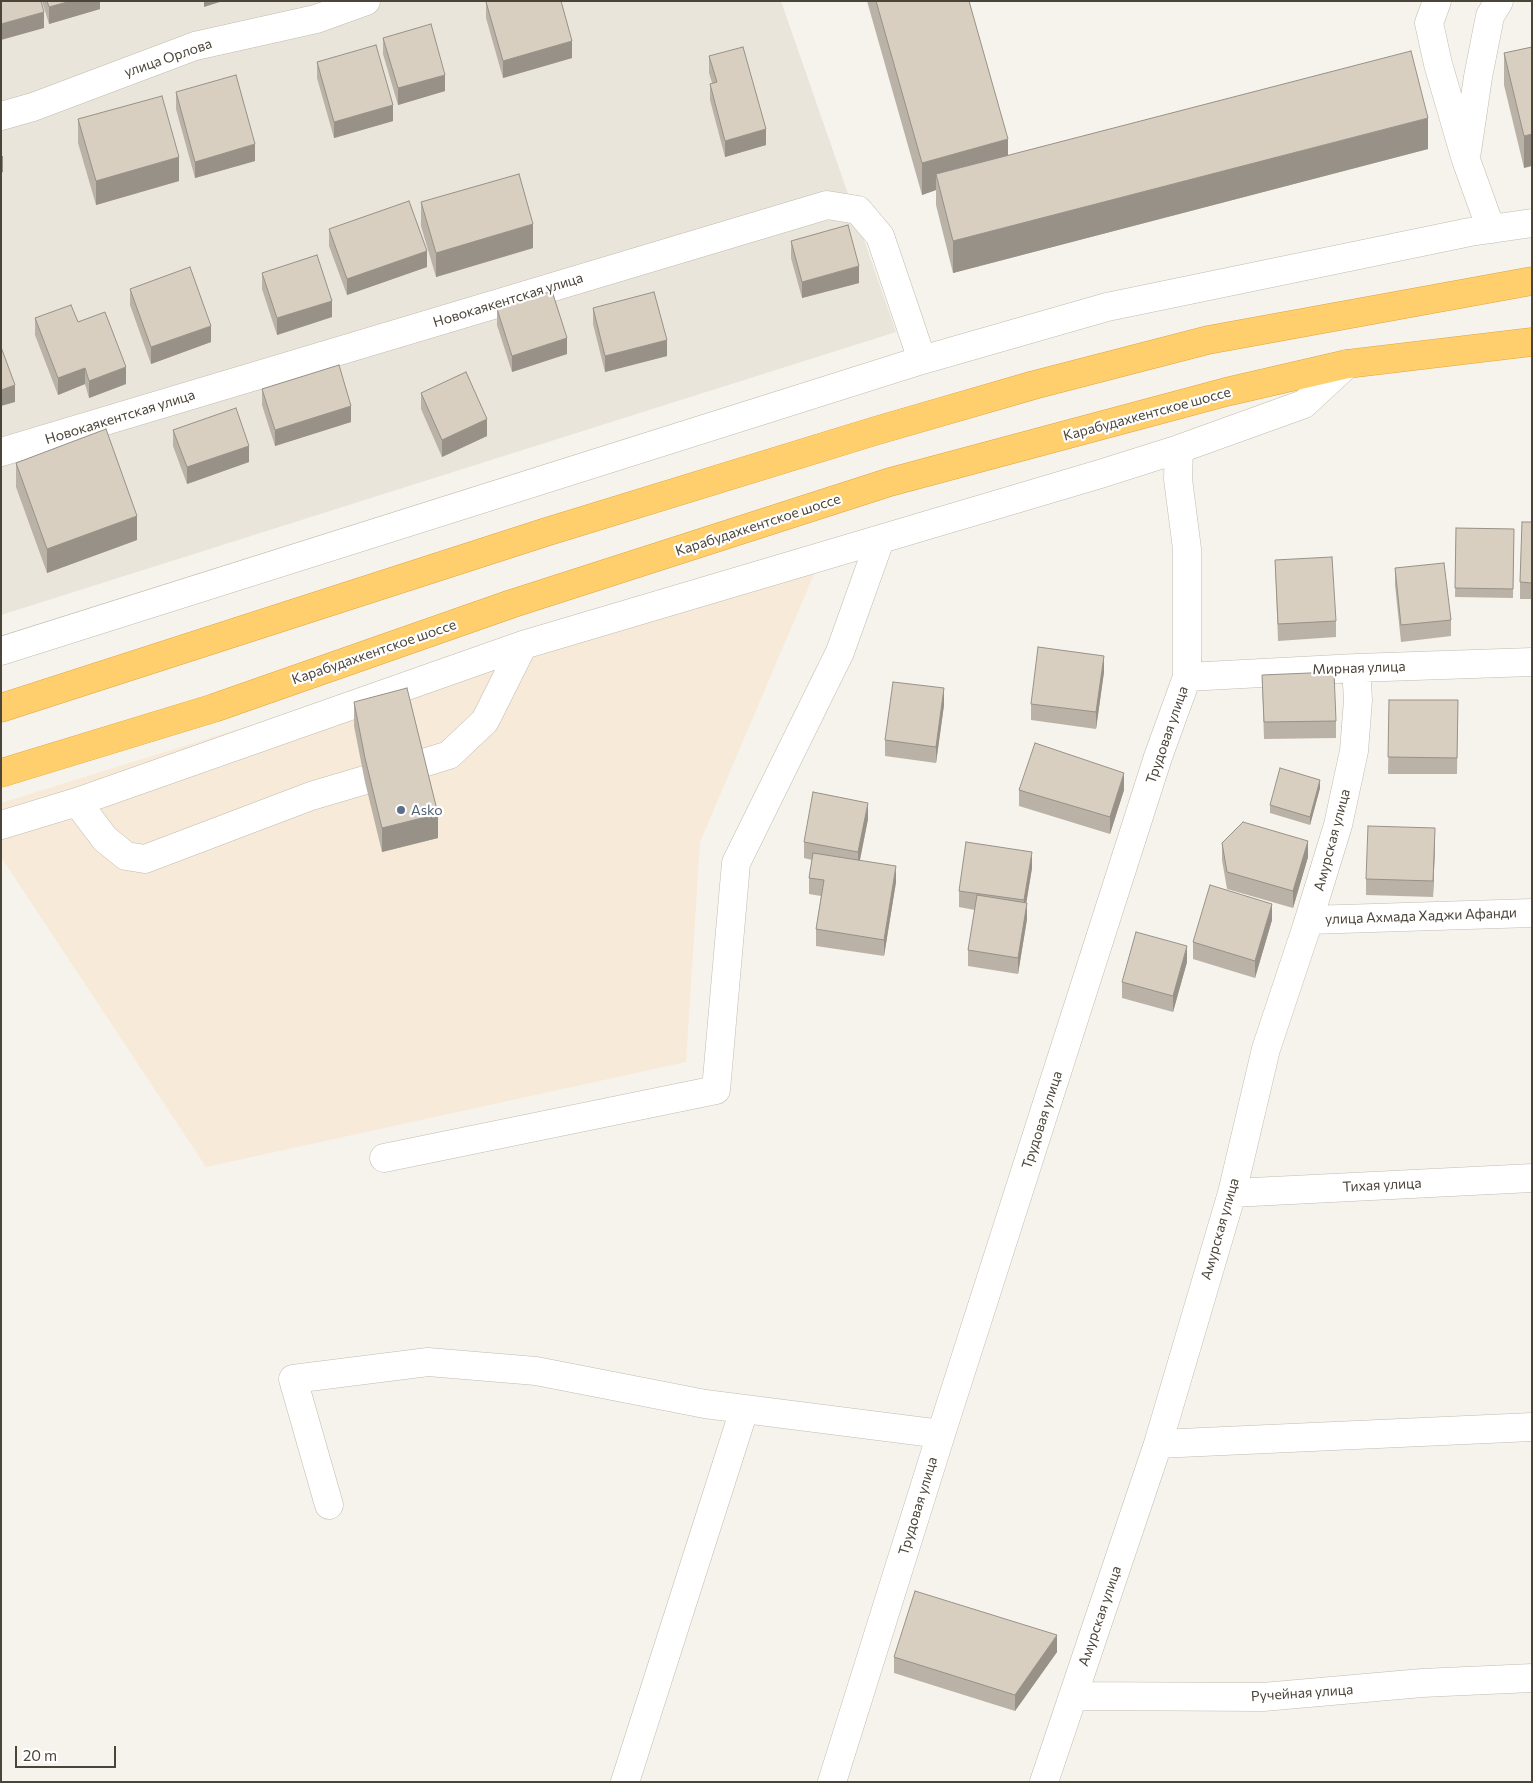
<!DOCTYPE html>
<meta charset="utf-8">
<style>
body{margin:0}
#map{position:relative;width:1533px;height:1783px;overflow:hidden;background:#f6f3ec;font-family:Commissioner,sans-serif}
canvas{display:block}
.frame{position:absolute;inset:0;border:2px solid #4b4439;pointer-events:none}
.scale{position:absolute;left:15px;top:1746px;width:101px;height:22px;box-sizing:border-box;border:2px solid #4b4439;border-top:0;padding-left:6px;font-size:15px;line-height:18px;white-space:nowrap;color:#4b4439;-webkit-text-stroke:4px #fff;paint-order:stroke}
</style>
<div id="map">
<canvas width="1533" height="1783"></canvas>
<div class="frame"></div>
<div class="scale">20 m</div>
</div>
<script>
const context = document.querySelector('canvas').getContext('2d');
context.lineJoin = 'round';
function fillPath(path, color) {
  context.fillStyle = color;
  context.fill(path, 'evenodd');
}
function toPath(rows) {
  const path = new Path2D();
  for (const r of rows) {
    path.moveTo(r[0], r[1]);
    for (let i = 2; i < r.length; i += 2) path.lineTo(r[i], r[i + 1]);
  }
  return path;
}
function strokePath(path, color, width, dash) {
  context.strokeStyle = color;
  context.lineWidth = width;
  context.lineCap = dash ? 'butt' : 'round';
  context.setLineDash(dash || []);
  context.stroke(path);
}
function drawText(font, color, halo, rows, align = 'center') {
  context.font = font + ' Commissioner,sans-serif';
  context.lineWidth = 4.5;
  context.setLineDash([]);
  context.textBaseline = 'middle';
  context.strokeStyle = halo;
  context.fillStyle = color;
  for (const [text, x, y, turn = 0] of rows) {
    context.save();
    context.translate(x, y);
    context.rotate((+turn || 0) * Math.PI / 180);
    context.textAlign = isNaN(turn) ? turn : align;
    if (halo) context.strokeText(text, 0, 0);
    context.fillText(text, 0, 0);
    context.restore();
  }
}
const residential = toPath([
 [1,1,781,1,896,332,1,615]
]);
const commercial = toPath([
 [826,546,700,842,686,1062,206,1167,1,857,1,803]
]);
const minor = toPath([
 [1437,1,1429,23,1438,64,1466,160,1491,229],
 [1,116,33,107,195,46,316,19,366,1],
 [1467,151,1478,77,1490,16,1499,1],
 [1,452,827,205,858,210,880,236,922,360],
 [1,651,922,360,1107,307,1470,232,1532,223],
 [1187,677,1356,668,1532,662],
 [420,764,449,755,485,721,523,645],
 [77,802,105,839,126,856,145,859,311,796,365,780],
 [1,825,77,802,523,645,1100,474,1179,449,1304,404,1347,364],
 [1309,920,1532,913],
 [384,1158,716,1090,736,863,840,652,880,540],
 [1232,1193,1532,1178],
 [1158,1444,1532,1427],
 [329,1505,293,1379,428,1362,536,1371,705,1404,941,1434],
 [1073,1696,1263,1697,1422,1683,1532,1678],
 [625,1782,744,1410],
 [832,1782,941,1434,1158,757,1187,677,1187,549,1178,479,1179,449],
 [1044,1782,1158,1444,1232,1193,1266,1049,1306,929,1338,825,1354,751,1358,700,1356,668]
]);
const highway = toPath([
 [1,708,546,532,875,431,1034,385,1208,340,1532,281],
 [1,773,214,708,511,604,890,482,1226,392,1347,364,1532,342]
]);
const wall = toPath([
 [42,1,100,1,100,9,49,24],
 [867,1,969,1,1008,155,1428,149,953,273,936,205,936,190,922,195],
 [486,2,572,58,503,78,486,18],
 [383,38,445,91,398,105,383,54],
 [1532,47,1524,168,1504,85,1504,53],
 [709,56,766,145,725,157,710,100,710,84,712,83,709,73],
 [317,62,393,121,334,138,317,78],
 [176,92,255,161,195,178,176,109],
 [78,119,179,181,96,205,78,143],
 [421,202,533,248,436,277,421,226],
 [329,229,427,267,347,295,329,246],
 [791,241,859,283,802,298,791,258],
 [262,273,332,317,277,335,262,289],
 [130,289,211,342,151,364,130,305],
 [593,308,667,356,605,372,593,324],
 [497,309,567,354,512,372,497,325],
 [35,318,78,322,126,384,89,398,85,384,58,395,35,335],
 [262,389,351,422,275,446,262,405],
 [421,393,487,436,442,457,421,409],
 [173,430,249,462,187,484,173,446],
 [16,463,137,540,47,573,16,487],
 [1532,522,1532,599,1520,599,1520,582],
 [1456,528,1514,529,1513,598,1455,597],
 [1275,560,1336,621,1336,637,1278,641],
 [1395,568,1451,620,1451,636,1401,642,1395,585],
 [1104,672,1096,729,1031,720,1031,704],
 [1262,675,1336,721,1336,738,1264,739],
 [1389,700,1458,700,1457,774,1388,774],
 [354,702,438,838,382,852,365,782,354,726],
 [944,705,936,763,885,756,885,740],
 [1320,788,1310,825,1270,813,1270,805],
 [1019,790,1124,790,1110,834,1019,806],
 [868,819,860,860,896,882,884,956,816,946,816,929,821,896,809,894,809,878,812,860,804,858,804,842],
 [1222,843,1308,857,1293,908,1227,889,1222,860],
 [1435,844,1433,897,1366,895,1366,879],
 [1032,868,1026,903,1027,919,1018,974,968,966,968,950,975,910,959,907,959,891],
 [1272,920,1255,978,1193,959,1193,942],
 [1187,962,1173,1012,1122,998,1122,982],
 [1057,1652,1015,1711,894,1673,894,1657]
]);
const shadedWall = toPath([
 [71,1,100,1,100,9,49,24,49,7],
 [204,1,223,1,204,7],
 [44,12,44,28,1,40,1,24],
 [572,41,572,58,503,78,503,61],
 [445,75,445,91,398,105,398,88],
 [393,105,393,121,334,138,334,122],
 [1428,118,1428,149,953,273,953,241],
 [766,129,766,145,725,157,725,141],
 [1532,134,1532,166,1524,168,1524,136],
 [1008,139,1008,170,936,174,936,190,922,195,922,163],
 [255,144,255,161,195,178,195,162],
 [1,156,3,156,3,172,1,173],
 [179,157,179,181,96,205,96,181],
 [533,224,533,248,436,277,436,253],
 [427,251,427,267,347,295,347,279],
 [859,266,859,283,802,298,802,282],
 [332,301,332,317,277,335,277,318],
 [211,326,211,342,151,364,151,347],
 [567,338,567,354,512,372,512,356],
 [667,340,667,356,605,372,605,356],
 [126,367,126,384,89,398,89,381],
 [85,368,85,384,58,395,58,378],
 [15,385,15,402,1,406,1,390],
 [351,406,351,422,275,446,275,430],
 [487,419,487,436,442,457,442,440],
 [249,446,249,462,187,484,187,467],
 [137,516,137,540,47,573,47,549],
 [1104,656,1104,672,1096,729,1096,712],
 [944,688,944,705,936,763,936,747],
 [1124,773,1124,790,1110,834,1110,817],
 [1320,780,1320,788,1310,825,1310,817],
 [868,803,868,819,858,869,858,852],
 [438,814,438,838,382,852,382,828],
 [1435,828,1435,844,1433,897,1433,881],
 [1308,841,1308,857,1293,908,1293,891],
 [1032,852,1032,868,1024,917,1024,900],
 [896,866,896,882,884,956,884,940],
 [1027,903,1027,919,1018,974,1018,958],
 [1272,904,1272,920,1255,978,1255,961],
 [1187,946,1187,962,1173,1012,1173,996],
 [1057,1635,1057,1652,1015,1711,1015,1695]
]);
const building = toPath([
 [1,1,41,1,44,12,1,24,1,1],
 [47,1,71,1,49,7,47,1],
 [488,1,561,1,572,41,503,61,486,2,488,1],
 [876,1,969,1,1008,139,922,163,876,1],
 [431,24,445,75,398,88,383,38,431,24],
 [376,45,393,105,334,122,317,62,376,45],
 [743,47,766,129,725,141,710,84,717,82,709,56,743,47],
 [1532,47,1532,134,1524,136,1504,53,1532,47],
 [1411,51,1428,118,953,241,936,174,1411,51],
 [236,75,255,144,195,162,176,92,236,75],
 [162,96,179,157,96,181,78,119,162,96],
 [519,174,533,224,436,253,421,202,519,174],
 [409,201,427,251,347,279,329,229,409,201],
 [848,225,859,266,802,282,791,241,848,225],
 [317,255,332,301,277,318,262,273,317,255],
 [190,267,211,326,151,347,130,289,190,267],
 [552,291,567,338,512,356,497,309,552,291],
 [654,292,667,340,605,356,593,308,654,292],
 [71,305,78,322,105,312,126,367,89,381,85,368,58,378,35,318,71,305],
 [1,347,15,385,1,390,1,347],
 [339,365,351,406,275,430,262,389,339,365],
 [466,372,487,419,442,440,421,393,466,372],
 [236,408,249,446,187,467,173,430,236,408],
 [106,429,137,516,47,549,16,463,106,429],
 [1522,522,1532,522,1532,583,1520,582,1522,522],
 [1456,528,1514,529,1513,589,1455,588,1456,528],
 [1332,557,1336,621,1278,624,1275,560,1332,557],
 [1444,563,1451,620,1401,625,1395,568,1444,563],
 [1038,647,1104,656,1096,712,1031,704,1038,647],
 [1334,672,1336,721,1264,722,1262,675,1334,672],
 [893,682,944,688,936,747,885,740,893,682],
 [407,688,438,814,382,828,365,758,354,702,407,688],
 [1389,700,1458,700,1457,758,1388,757,1389,700],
 [1035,743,1124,773,1110,817,1019,790,1035,743],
 [1280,768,1320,780,1310,817,1270,805,1280,768],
 [813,792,868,803,858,852,804,842,813,792],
 [1243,822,1308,841,1293,891,1227,872,1222,843,1243,822],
 [1368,826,1435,828,1433,881,1366,879,1368,826],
 [966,842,1032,852,1024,900,959,891,966,842],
 [813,853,896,866,884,940,816,929,824,880,809,878,813,853],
 [1210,885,1272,904,1255,961,1193,942,1210,885],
 [977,895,1027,903,1018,958,968,950,977,895],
 [1136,932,1187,946,1173,996,1122,982,1136,932],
 [915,1591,1057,1635,1015,1695,894,1657,915,1591]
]);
const markers = [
 [401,810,5,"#5c6f8a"]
];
const streetNames = [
 ["улица Орлова",168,58,-19],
 ["Новокаякентская улица",508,300,-17],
 ["Карабудахкентское шоссе",1147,414,-15],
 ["Новокаякентская улица",120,417,-17],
 ["Карабудахкентское шоссе",758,525,-18],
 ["Карабудахкентское шоссе",374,652,-19],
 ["Мирная улица",1359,668,-2],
 ["Трудовая улица",1167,735,-71],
 ["Амурская улица",1332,840,-75],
 ["улица Ахмада Хаджи Афанди",1421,916,-2],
 ["Трудовая улица",1042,1120,-72],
 ["Тихая улица",1382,1185,-3],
 ["Амурская улица",1220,1229,-74],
 ["Трудовая улица",918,1506,-73],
 ["Амурская улица",1100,1616,-71],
 ["Ручейная улица",1302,1693,-4]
];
const serviceNames = [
 ["Asko",411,810]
];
fillPath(residential, '#eae5da');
fillPath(commercial, '#f7ead8');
strokePath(minor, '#c2bbae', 29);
strokePath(highway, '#e0a43c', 29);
strokePath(minor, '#fff', 28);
strokePath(highway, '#ffcf6e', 28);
fillPath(wall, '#bab2a6');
fillPath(shadedWall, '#979187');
fillPath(building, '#d8cfc1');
strokePath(building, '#979187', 1);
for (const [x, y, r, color] of markers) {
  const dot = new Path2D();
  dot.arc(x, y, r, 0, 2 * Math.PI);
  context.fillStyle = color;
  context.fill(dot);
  strokePath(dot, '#fff', 2);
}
drawText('14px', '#4b4439', '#fff', streetNames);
drawText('14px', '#4e5e75', '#fff', serviceNames, 'left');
</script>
